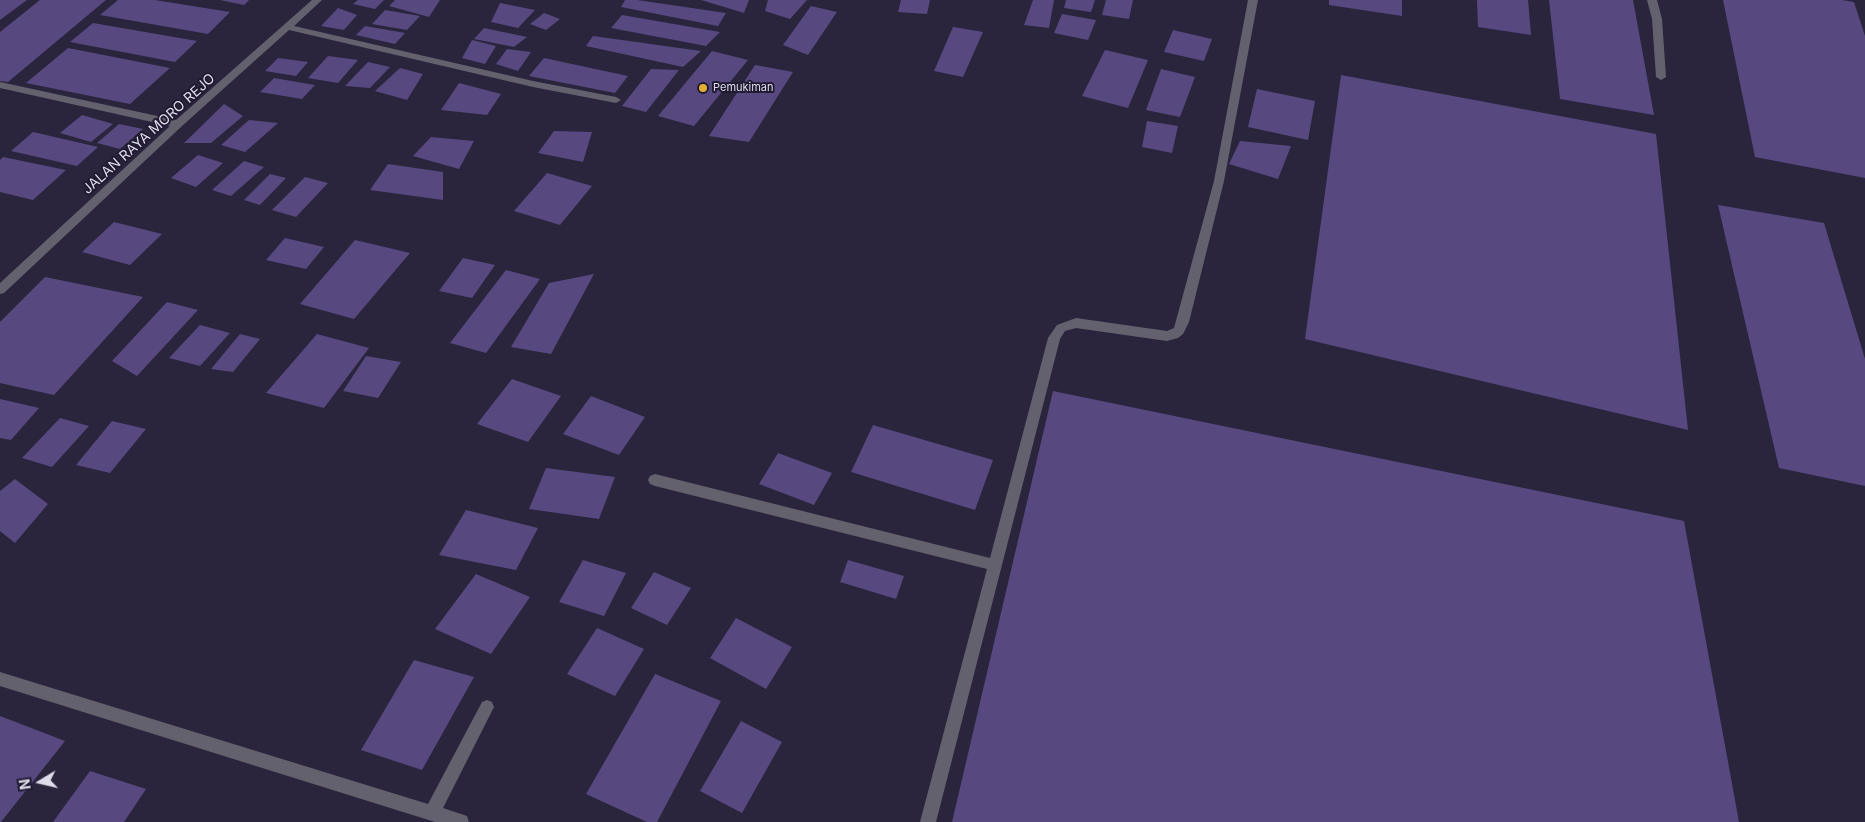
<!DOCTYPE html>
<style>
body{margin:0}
#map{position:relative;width:1865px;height:822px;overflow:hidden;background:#2a253c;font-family:Inter,sans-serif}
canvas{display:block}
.north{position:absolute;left:15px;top:757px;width:50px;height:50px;-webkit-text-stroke:4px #211b32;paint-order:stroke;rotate:261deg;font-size:14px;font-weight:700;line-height:20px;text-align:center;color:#dedbeb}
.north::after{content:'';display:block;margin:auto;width:18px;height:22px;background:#dedbeb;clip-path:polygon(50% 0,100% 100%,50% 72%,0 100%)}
</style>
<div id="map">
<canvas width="1865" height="822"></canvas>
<div class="north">N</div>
</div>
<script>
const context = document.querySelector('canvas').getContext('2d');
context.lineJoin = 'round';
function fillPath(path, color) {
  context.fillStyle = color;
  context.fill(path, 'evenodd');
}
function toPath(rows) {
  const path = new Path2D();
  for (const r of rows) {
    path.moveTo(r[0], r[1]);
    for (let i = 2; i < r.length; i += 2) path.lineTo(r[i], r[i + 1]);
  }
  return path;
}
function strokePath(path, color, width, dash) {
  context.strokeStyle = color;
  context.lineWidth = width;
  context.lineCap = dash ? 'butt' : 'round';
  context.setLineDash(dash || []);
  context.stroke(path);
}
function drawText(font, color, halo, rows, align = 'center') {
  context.font = font + ' Inter,sans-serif';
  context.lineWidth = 4;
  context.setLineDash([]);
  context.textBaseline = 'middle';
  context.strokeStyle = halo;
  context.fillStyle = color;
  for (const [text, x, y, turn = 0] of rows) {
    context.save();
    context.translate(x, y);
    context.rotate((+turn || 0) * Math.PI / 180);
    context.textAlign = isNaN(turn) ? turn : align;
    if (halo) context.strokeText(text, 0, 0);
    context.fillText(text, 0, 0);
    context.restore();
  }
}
const building = toPath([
 [0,0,27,0,0,20],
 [40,0,106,0,8,82,0,81,0,32],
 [118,0,155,0,230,12,208,34,100,15],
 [220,0,249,0,244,5],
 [358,0,384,0,375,9,353,4],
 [395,0,440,0,429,17,389,6],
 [625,0,637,0,726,13,718,26,621,7],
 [701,0,749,0,744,13],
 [768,0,807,0,790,19,765,11],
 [901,0,930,0,927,14,898,12],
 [1033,0,1054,0,1049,28,1024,25],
 [1066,0,1095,0,1091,12,1064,8],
 [1106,0,1133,0,1129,19,1102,15],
 [1329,0,1402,0,1402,16,1329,5],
 [1477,0,1528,0,1531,35,1478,27],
 [1549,0,1633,0,1654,115,1560,99],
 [1723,0,1842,0,1854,2,1865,36,1865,178,1755,157],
 [500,3,535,10,518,28,491,22],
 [811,6,837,12,808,55,783,45],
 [338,8,357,15,344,30,321,26],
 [385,10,420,16,407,30,372,24],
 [544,13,560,19,546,30,530,24],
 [1062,14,1096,20,1088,40,1054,33],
 [622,15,720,32,706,46,611,28],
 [93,23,197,41,175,62,70,42],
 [365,26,405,33,395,44,356,35],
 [953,27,983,32,963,77,934,71],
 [484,28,527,37,514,47,474,39],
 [1173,30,1212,39,1204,61,1164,52],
 [593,36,701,51,683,67,586,46],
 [472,40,496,46,485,64,462,58],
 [68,48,170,68,130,104,26,83],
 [507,49,531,52,518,71,496,64],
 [1105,50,1148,60,1128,108,1082,96],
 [712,51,748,60,694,126,658,116],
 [328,56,358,60,338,83,308,78],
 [278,58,308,62,296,76,265,71],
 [544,58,628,76,615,93,529,76],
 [368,62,390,67,370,88,345,86],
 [755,65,793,72,749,142,709,136],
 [400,68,423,74,407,100,375,91],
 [651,69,679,70,646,112,622,106],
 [1161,69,1195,77,1180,117,1146,110],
 [1341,75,1656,134,1688,430,1305,339],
 [274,78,315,85,302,99,260,92],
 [459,83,501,94,487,115,441,110],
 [1257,89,1315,101,1308,140,1248,127],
 [224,104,243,116,211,143,184,143],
 [82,115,113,124,91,142,60,133],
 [249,120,278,123,245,152,221,145],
 [1147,121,1178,126,1172,153,1142,147],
 [119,124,143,129,120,149,97,143],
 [554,131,592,132,583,162,538,153],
 [33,132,98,147,77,166,11,151],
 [431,137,474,141,459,169,413,156],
 [1240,141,1291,146,1278,179,1229,164],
 [198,155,223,163,196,187,171,178],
 [3,157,66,170,33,200,0,192,0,160],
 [244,161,264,167,231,196,212,190],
 [388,164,443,172,443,200,370,190],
 [547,173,592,186,560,225,514,211],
 [270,174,286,178,260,205,244,200],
 [305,177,328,183,296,217,272,210],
 [1718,205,1824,223,1865,359,1865,486,1779,468],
 [114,222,162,234,130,265,82,252],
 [285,238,324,247,306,269,266,260],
 [355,240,410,253,354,319,300,304],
 [463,258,495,265,472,298,439,291],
 [506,270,540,279,486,353,450,343],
 [594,274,551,354,511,347,549,283],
 [45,277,143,297,54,395,0,383,0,322],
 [167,302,198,310,137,376,112,361],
 [200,325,230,333,200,366,169,358],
 [240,334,260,339,233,372,211,369],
 [317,334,369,348,324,408,266,393],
 [366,356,401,362,378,398,343,391],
 [512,379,561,396,528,442,477,424],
 [1053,391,1684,521,1739,822,952,822],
 [591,396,645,417,619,455,563,434],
 [0,399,39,408,11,440,0,438],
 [60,418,89,426,52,467,22,458],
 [112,421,146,429,110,473,76,465],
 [873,425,993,460,975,510,851,472],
 [778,453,832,473,814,505,759,484],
 [546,468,615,477,599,519,529,509],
 [15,479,48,504,15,543,0,531,0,491],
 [466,510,538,528,516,570,439,555],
 [583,560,626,573,604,616,559,602],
 [848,560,904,576,896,599,840,582],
 [654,572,691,588,667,625,631,608],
 [476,574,530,597,491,654,435,629],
 [736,618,792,647,766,689,710,658],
 [597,628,644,649,615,696,567,674],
 [414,660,474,677,422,770,361,750],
 [655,674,721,701,657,822,647,822,586,794],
 [0,716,65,741,1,822,0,822],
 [741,721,782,742,742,813,700,791],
 [90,771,146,789,124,822,53,822]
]);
const minor = toPath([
 [312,0,322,0,294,26,533,81,616,97,621,100,616,103,533,87,289,30,182,126,4,293,0,294,0,283,170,126,0,88,0,82,176,120,312,0],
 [1248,0,1258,0,1224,181,1189,322,1183,334,1178,338,1167,341,1076,328,1065,331,1060,339,936,822,920,822,987,569,655,486,650,484,648,480,650,476,655,474,990,558,1048,338,1057,325,1076,318,1167,331,1174,328,1214,181,1248,0],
 [1647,0,1657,0,1662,19,1666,77,1661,80,1656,77,1652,19,1647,0],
 [0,672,428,804,482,702,487,700,492,702,494,707,443,808,467,816,469,822,435,822,0,686,0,672]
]);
const markers = [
 [703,88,5,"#e2af34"]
];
const farPoinames = [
 ["Pemukiman",713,88]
];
const streetNames = [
 ["JALAN RAYA MORO REJO",149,134,-42]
];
fillPath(building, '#574880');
fillPath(minor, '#64616e');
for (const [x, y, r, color] of markers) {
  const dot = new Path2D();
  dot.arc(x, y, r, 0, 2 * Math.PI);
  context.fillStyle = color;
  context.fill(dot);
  strokePath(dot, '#211b32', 2);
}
drawText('11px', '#dedbeb', '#211b32', farPoinames, 'left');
drawText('14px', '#dedbeb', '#211b32', streetNames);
</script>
